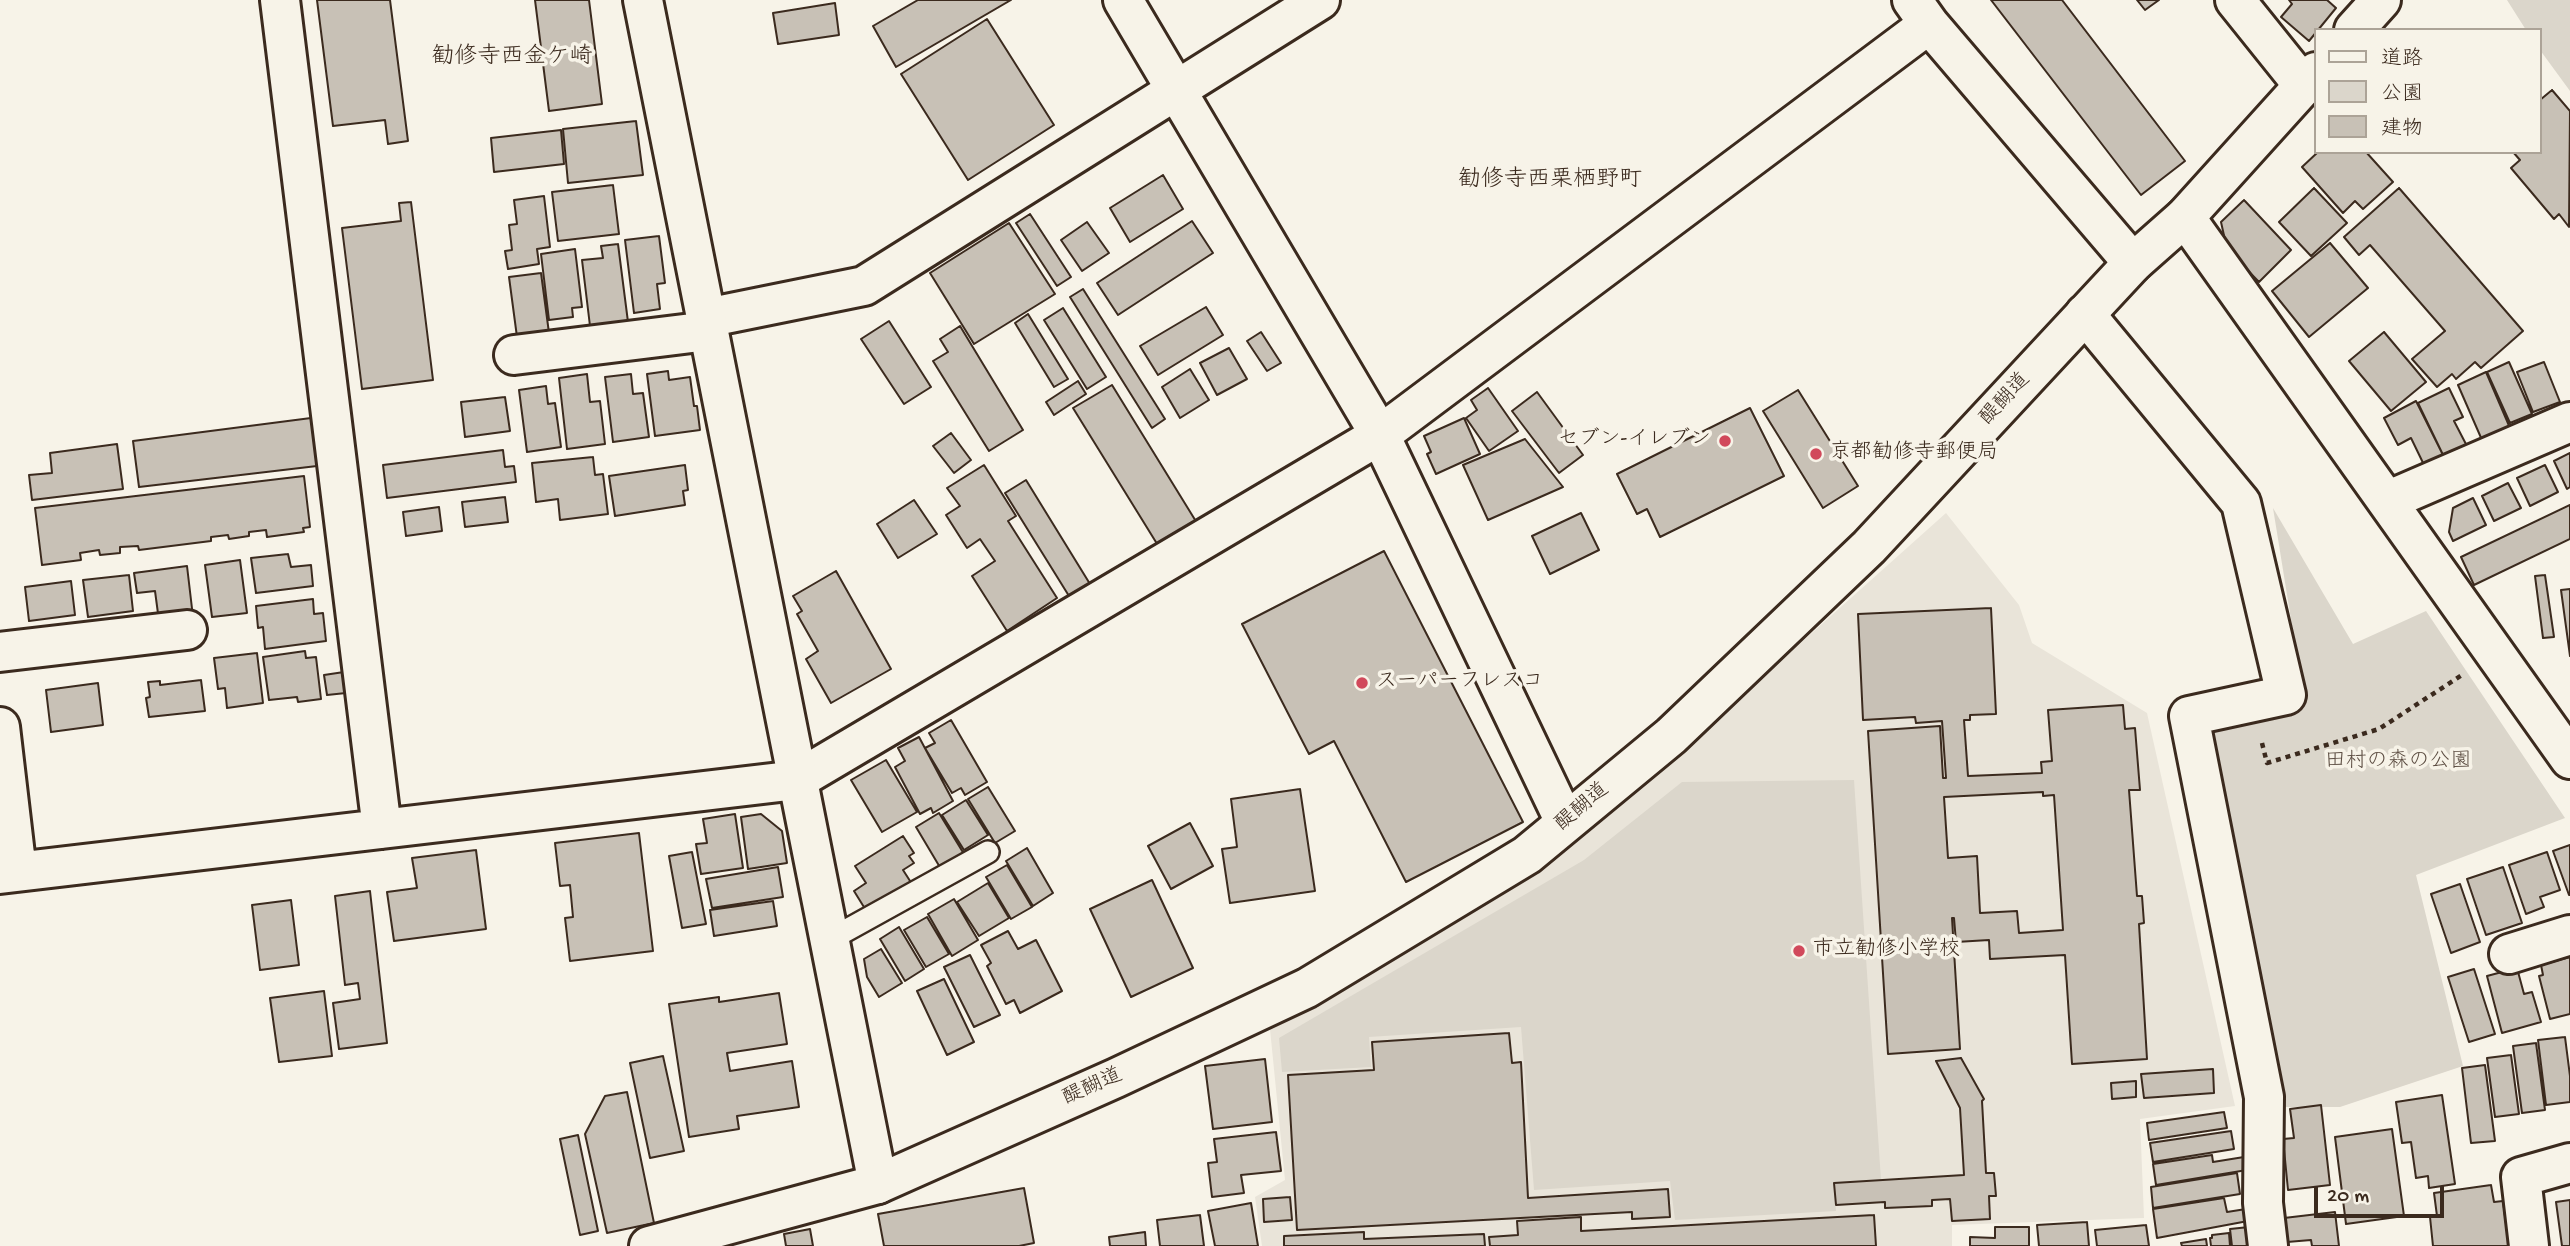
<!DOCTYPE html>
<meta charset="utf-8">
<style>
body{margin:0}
#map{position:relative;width:2570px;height:1246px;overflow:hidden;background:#f7f3e8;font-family:"Gochi Hand","Klee One",sans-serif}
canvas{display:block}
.legend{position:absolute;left:2314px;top:28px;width:228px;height:126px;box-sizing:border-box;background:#f7f3e8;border:2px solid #aca397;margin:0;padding:9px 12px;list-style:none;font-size:21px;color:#3b2a1e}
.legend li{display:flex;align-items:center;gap:14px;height:35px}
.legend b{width:35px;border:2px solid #aca397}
.scale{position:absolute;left:2314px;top:1186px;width:130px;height:32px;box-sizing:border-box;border:4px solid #3b2a1e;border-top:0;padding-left:9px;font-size:21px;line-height:24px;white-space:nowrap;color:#3b2a1e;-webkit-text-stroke:5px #f7f3e8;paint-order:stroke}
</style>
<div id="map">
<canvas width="2570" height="1246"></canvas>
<ul class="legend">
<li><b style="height:9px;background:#f7f3e8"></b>道路</li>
<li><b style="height:19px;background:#dbd6cb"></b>公園</li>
<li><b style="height:19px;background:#c8c1b6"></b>建物</li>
</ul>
<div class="scale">20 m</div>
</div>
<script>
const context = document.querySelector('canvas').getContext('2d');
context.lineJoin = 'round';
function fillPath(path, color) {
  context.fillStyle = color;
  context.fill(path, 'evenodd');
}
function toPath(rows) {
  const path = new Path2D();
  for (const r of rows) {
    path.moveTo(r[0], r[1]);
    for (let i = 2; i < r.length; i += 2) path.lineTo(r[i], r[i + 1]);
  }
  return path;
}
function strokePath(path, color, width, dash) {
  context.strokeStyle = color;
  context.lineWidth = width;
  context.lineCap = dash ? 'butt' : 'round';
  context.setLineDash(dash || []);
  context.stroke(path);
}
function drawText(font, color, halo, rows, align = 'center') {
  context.font = font + ' "Gochi Hand","Klee One",sans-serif';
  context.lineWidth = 7;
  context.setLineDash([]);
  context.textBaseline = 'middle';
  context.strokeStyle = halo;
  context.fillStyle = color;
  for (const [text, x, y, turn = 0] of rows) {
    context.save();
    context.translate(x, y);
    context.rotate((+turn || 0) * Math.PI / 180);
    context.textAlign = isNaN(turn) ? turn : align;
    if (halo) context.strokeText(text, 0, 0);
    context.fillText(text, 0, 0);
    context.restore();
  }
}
const built = toPath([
 [1946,513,2019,605,2032,643,2147,713,2235,1106,2140,1119,2144,1218,1952,1225,1952,1246,1262,1246,1255,1197,1285,1180,1270,1029,1528,872,1672,758]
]);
const green = toPath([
 [2507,0,2570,0,2570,91,2540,50,2540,30,2526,30],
 [2273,508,2353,644,2426,611,2565,818,2416,875,2463,1066,2340,1107,2275,1107,2207,740,2220,722,2305,706],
 [1854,780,1881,1180,1834,1183,1836,1211,1675,1220,1670,1181,1534,1190,1521,1027,1369,1037,1371,1067,1282,1072,1279,1038,1584,860,1682,782]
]);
const building = toPath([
 [317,0,390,0,408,141,388,144,385,120,333,126,317,0],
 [535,0,589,0,602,104,549,111,535,0],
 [918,0,1011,0,896,67,873,26,918,0],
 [1991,0,2062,0,2185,161,2141,195,1991,0],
 [2137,0,2159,0,2145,10,2137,0],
 [2289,0,2327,0,2336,8,2309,41,2281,17,2292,4,2289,0],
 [835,3,839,35,778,44,773,13,835,3],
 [987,19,1054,125,968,180,901,74,987,19],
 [2552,90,2570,111,2569,227,2559,214,2554,219,2511,168,2520,160,2513,152,2540,152,2540,100,2552,90],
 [636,121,643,175,568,183,563,129,636,121],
 [561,130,564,164,494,172,491,138,561,130],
 [2318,152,2366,152,2393,182,2363,209,2355,201,2343,213,2302,167,2318,152],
 [1163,175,1183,209,1130,242,1110,208,1163,175],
 [613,185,619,234,558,241,552,192,613,185],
 [2314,188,2347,223,2311,256,2279,222,2314,188],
 [2399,188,2523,331,2481,368,2475,362,2456,379,2452,374,2437,387,2412,359,2445,331,2370,245,2359,255,2344,237,2399,188],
 [544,196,550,247,537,249,539,264,508,269,505,251,512,250,509,225,517,224,514,200,544,196],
 [2244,200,2291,250,2259,282,2227,249,2221,222,2244,200],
 [411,202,433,380,362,389,342,228,401,221,399,203,411,202],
 [1030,214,1071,277,1057,286,1016,223,1030,214],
 [1192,221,1213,253,1118,315,1097,283,1192,221],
 [1087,222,1109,253,1082,271,1061,240,1087,222],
 [1009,223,1055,294,974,344,930,273,1009,223],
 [659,236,665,283,657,284,660,309,634,313,625,240,659,236],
 [2330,243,2368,288,2309,337,2272,291,2330,243],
 [618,244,628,322,590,326,582,260,603,258,601,246,618,244],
 [575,249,582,307,572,308,573,317,549,320,541,254,575,249],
 [541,273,549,333,517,337,509,277,541,273],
 [1083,289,1165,419,1152,428,1070,297,1083,289],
 [1206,307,1223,335,1158,375,1140,346,1206,307],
 [1063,308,1106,377,1087,389,1044,320,1063,308],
 [1028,314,1068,379,1054,387,1015,323,1028,314],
 [889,321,931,387,904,404,861,339,889,321],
 [960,326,1023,430,989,451,933,361,948,352,940,339,960,326],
 [1261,332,1281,363,1267,371,1247,341,1261,332],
 [2384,332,2426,382,2391,411,2349,361,2384,332],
 [1229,348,1247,379,1217,395,1200,363,1229,348],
 [2509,362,2532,414,2510,423,2487,372,2509,362],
 [2544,362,2560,402,2533,412,2517,372,2544,362],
 [1190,369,1209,400,1180,418,1162,387,1190,369],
 [668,371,669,380,690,377,694,406,697,406,700,430,655,436,647,374,668,371],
 [2486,372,2510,428,2482,440,2458,385,2486,372],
 [587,374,590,402,600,401,605,444,567,449,559,378,587,374],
 [631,374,633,394,643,393,649,437,613,442,605,377,631,374],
 [1078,381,1086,394,1054,415,1046,402,1078,381],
 [1112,385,1197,523,1159,547,1073,408,1112,385],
 [546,386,548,404,555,403,561,447,527,452,519,390,546,386],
 [1488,388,1518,431,1489,451,1466,418,1477,410,1471,400,1488,388],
 [2449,388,2463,417,2454,421,2468,448,2445,459,2418,403,2449,388],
 [1798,390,1858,486,1823,508,1763,411,1798,390],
 [1537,392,1583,455,1559,473,1512,411,1537,392],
 [505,397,510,431,465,437,461,402,505,397],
 [2416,401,2445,459,2426,469,2411,438,2398,445,2384,418,2416,401],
 [1750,408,1784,476,1660,537,1647,509,1637,514,1617,474,1750,408],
 [311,418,317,466,139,487,133,441,311,418],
 [1464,418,1480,454,1436,474,1427,454,1431,452,1424,436,1464,418],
 [951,433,971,460,954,473,933,446,951,433],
 [1525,439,1563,487,1488,520,1463,465,1525,439],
 [117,444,123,489,32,500,29,475,52,473,50,453,117,444],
 [503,450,505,467,514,466,516,482,387,498,383,465,503,450],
 [2570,453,2570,487,2567,489,2554,461,2570,453],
 [593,457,595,475,603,474,608,514,560,520,558,499,536,502,532,463,593,457],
 [685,465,688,490,683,491,685,505,615,516,609,476,685,465],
 [984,465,1016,516,1008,521,1057,598,1007,631,972,576,995,561,980,539,967,548,946,515,960,506,947,488,984,465],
 [2545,465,2558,492,2530,506,2517,478,2545,465],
 [304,476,310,527,303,528,304,532,267,537,266,530,249,532,249,536,229,539,228,535,211,537,211,541,139,550,138,546,120,547,120,553,100,555,99,550,80,553,81,560,42,565,35,508,304,476],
 [1026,480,1090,584,1069,596,1005,493,1026,480],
 [2508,483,2521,508,2494,521,2482,496,2508,483],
 [505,497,508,522,465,527,462,502,505,497],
 [2473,498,2486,525,2453,541,2449,532,2453,508,2473,498],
 [914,500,937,534,898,558,877,524,914,500],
 [2570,505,2570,539,2474,585,2461,557,2570,505],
 [439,507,442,531,406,536,403,512,439,507],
 [1581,513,1599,550,1550,574,1532,536,1581,513],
 [1384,551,1523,822,1406,882,1334,741,1309,754,1242,624,1384,551],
 [288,554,291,567,311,565,313,586,256,593,251,558,288,554],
 [240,560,247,613,212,617,205,565,240,560],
 [187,566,193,617,159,621,155,591,137,593,134,573,187,566],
 [836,571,891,669,831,703,806,659,818,651,797,614,802,611,793,596,836,571],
 [129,575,133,611,88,617,83,580,129,575],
 [2545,575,2554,637,2543,638,2535,576,2545,575],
 [71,581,75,615,29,621,25,587,71,581],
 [2570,589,2570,656,2561,590,2570,589],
 [313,599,314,614,323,613,326,641,265,649,263,627,258,628,256,606,313,599],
 [1991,608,1996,714,1970,715,1970,720,1964,720,1968,776,2042,773,2041,762,2052,761,2048,710,2123,705,2125,729,2135,728,2140,790,2129,790,2137,896,2142,896,2144,923,2139,924,2147,1059,2072,1064,2065,955,1990,959,1989,940,1956,942,1954,918,1952,918,1960,1049,1888,1054,1868,731,1940,726,1943,778,1946,778,1942,721,1916,723,1915,717,1863,720,1858,614,1991,608],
 [2043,792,2043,796,2054,795,2063,930,2019,933,2017,911,1980,913,1977,856,1948,858,1944,797,2043,792],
 [305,651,306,658,316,657,321,699,298,702,297,697,269,700,263,657,305,651],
 [257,653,263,703,227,708,225,688,218,689,214,658,257,653],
 [344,672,346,693,327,695,324,675,344,672],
 [201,680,205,711,149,717,146,698,150,697,148,682,160,681,160,685,201,680],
 [98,683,103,725,51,732,46,690,98,683],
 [951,720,987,782,965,795,961,788,952,793,925,748,935,743,929,733,951,720],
 [919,737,953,801,933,813,931,808,920,814,895,767,905,761,898,748,919,737],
 [886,760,917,812,882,832,851,780,886,760],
 [988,787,1015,831,995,843,968,799,988,787],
 [1300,789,1315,891,1230,903,1222,849,1237,847,1231,799,1300,789],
 [966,800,988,835,964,850,942,815,966,800],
 [939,813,964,854,941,869,916,827,939,813],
 [735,814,743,868,701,874,696,844,707,843,703,819,735,814],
 [761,814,782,831,787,863,748,869,741,817,761,814],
 [1190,823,1213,866,1171,889,1148,846,1190,823],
 [639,833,653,951,570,961,565,918,573,917,570,885,560,886,555,843,639,833],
 [903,836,914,853,909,856,914,863,903,870,912,884,867,912,854,891,866,883,855,866,903,836],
 [2570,845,2570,895,2569,895,2553,851,2570,845],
 [1027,848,1053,893,1033,906,1006,861,1027,848],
 [476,850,486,929,394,941,387,892,417,888,412,858,476,850],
 [692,852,706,924,682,928,669,856,692,852],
 [2547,852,2560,890,2540,897,2544,907,2526,914,2509,865,2547,852],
 [1007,865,1032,907,1011,919,986,877,1007,865],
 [778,867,783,897,712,908,706,879,778,867],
 [2503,867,2522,923,2486,935,2467,879,2503,867],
 [1152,880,1193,968,1131,997,1090,909,1152,880],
 [988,883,1009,918,979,936,957,902,988,883],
 [2460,884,2480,942,2451,953,2431,894,2460,884],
 [370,891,387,1043,339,1049,333,1003,360,999,358,983,345,985,335,896,370,891],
 [954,899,978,940,952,956,928,914,954,899],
 [291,900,299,965,260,970,252,905,291,900],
 [773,901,777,926,714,936,710,910,773,901],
 [927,917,949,954,926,967,904,930,927,917],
 [899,927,924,969,905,981,880,939,899,927],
 [1008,931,1018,949,1036,940,1062,991,1020,1013,1014,1000,1006,1004,987,966,991,963,981,945,1008,931],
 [881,949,902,983,879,997,867,977,864,959,881,949],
 [970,955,1000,1015,974,1027,944,967,970,955],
 [2570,957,2570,1014,2550,1019,2539,976,2543,975,2541,965,2570,957],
 [2517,968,2524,994,2532,992,2541,1022,2502,1033,2487,976,2517,968],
 [2474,969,2495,1034,2469,1042,2448,977,2474,969],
 [944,979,974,1042,947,1055,917,991,944,979],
 [324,991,332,1056,279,1062,270,998,324,991],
 [779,993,787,1044,727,1053,730,1071,792,1061,799,1107,737,1116,739,1129,689,1137,669,1004,719,997,719,1002,779,993],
 [1509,1033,1512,1063,1521,1062,1528,1198,1668,1189,1670,1217,1632,1219,1632,1212,1297,1230,1288,1075,1374,1070,1372,1042,1509,1033],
 [2565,1037,2570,1076,2570,1102,2546,1105,2538,1040,2565,1037],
 [2536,1043,2545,1110,2522,1113,2513,1046,2536,1043],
 [2511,1055,2519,1114,2495,1117,2487,1058,2511,1055],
 [663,1056,684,1151,650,1158,630,1063,663,1056],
 [1961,1058,1984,1099,1982,1101,1986,1173,1994,1173,1996,1196,1989,1196,1990,1219,1952,1221,1950,1199,1932,1200,1932,1206,1885,1208,1885,1202,1836,1205,1834,1183,1964,1175,1960,1108,1936,1061,1961,1058],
 [1265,1059,1272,1122,1213,1129,1205,1066,1265,1059],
 [2485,1065,2495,1141,2471,1143,2462,1068,2485,1065],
 [2213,1069,2214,1093,2144,1098,2141,1074,2213,1069],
 [2136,1081,2136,1097,2112,1099,2111,1083,2136,1081],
 [627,1092,654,1223,607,1233,585,1134,605,1096,627,1092],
 [2442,1095,2455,1184,2429,1188,2428,1176,2416,1178,2411,1142,2402,1143,2396,1102,2442,1095],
 [2321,1105,2330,1185,2288,1190,2283,1139,2294,1138,2290,1109,2321,1105],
 [2224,1112,2227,1128,2149,1140,2147,1123,2224,1112],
 [2392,1129,2404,1216,2346,1224,2335,1137,2392,1129],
 [2231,1131,2234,1149,2153,1162,2150,1143,2231,1131],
 [1276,1132,1281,1171,1241,1175,1244,1193,1212,1197,1208,1163,1217,1162,1214,1139,1276,1132],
 [578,1135,598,1231,580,1235,560,1139,578,1135],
 [2212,1155,2213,1162,2244,1157,2247,1170,2156,1185,2153,1164,2212,1155],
 [2237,1173,2240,1194,2153,1208,2151,1187,2237,1173],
 [2491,1185,2494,1202,2503,1201,2509,1246,2433,1246,2430,1217,2437,1216,2434,1193,2491,1185],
 [1024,1188,1034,1243,1019,1246,884,1246,878,1214,1024,1188],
 [1290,1197,1292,1220,1264,1222,1263,1199,1290,1197],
 [2224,1198,2227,1212,2246,1209,2248,1221,2157,1238,2153,1209,2224,1198],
 [2570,1200,2570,1246,2562,1246,2556,1202,2570,1200],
 [1251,1203,1258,1246,1215,1246,1208,1211,1251,1203],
 [2335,1212,2339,1246,2312,1246,2311,1240,2287,1242,2284,1218,2335,1212],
 [1200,1215,1204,1246,1160,1246,1157,1220,1200,1215],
 [1874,1215,1876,1246,1490,1246,1489,1237,1518,1235,1517,1221,1581,1217,1581,1231,1874,1215],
 [2087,1222,2089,1246,2039,1246,2037,1225,2087,1222],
 [2146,1225,2149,1246,2097,1246,2095,1230,2146,1225],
 [1995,1227,2029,1227,2029,1246,1970,1246,1970,1237,1995,1238,1995,1227],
 [2249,1227,2252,1246,2232,1246,2230,1229,2249,1227],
 [810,1229,813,1246,786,1246,784,1234,810,1229],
 [1145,1232,1146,1246,1110,1246,1109,1237,1145,1232],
 [1364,1232,1364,1239,1484,1234,1485,1246,1284,1246,1284,1236,1364,1232],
 [2229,1233,2230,1246,2211,1246,2210,1238,2212,1238,2212,1235,2229,1233],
 [2206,1239,2207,1246,2182,1246,2181,1243,2206,1239]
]);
const path = toPath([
 [2262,743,2267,763,2379,729,2462,675]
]);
const service = toPath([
 [829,940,988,852]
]);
const minor = toPath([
 [280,0,382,829],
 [1912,0,1929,24,2133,263],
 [2235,0,2304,86],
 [2185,217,2570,759],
 [2085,314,2241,503,2286,695,2189,716,2264,1097,2263,1203,2268,1246],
 [706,318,864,286,1320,0],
 [514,355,708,331],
 [2387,501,2570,422],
 [0,652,187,630],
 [0,727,17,872],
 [0,874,797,780,1380,435,1929,24],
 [2509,954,2570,935],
 [2529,1246,2521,1177,2570,1163]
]);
const tertiary = toPath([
 [643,0,878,1184],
 [1123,0,1380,435,1565,822]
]);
const secondary = toPath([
 [2354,30,2381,0],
 [649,1246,878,1184,1116,1078,1307,988,1527,855,1671,736,1869,547,2133,263,2185,217,2316,72]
]);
const markers = [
 [1725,441,7,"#d1495b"],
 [1816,454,7,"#d1495b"],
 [1362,683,7,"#d1495b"],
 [1799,951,7,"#d1495b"]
];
const streetNames = [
 ["醍醐道",2006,400,-47],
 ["醍醐道",1583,808,-40],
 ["醍醐道",1093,1088,-24]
];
const poiNames = [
 ["セブン-イレブン",1711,441,"right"],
 ["京都勧修寺郵便局",1830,454],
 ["スーパーフレスコ",1376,683],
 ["市立勧修小学校",1813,951]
];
const parkNames = [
 ["田村の森の公園",2398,763]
];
const neighbourhoodNames = [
 ["勧修寺西金ケ崎",512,58],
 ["勧修寺西栗栖野町",1550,181]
];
fillPath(built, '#e9e4d9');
fillPath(green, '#dbd6cb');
fillPath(building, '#c8c1b6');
strokePath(building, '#3b2a1e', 2);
strokePath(service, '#3b2a1e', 26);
strokePath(minor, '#3b2a1e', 44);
strokePath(tertiary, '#3b2a1e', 44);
strokePath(secondary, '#3b2a1e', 44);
strokePath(path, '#3b2a1e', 4.5, [5, 5]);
strokePath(service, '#f7f3e8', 21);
strokePath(minor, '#f7f3e8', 38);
strokePath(tertiary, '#f7f3e8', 38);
strokePath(secondary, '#f7f3e8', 38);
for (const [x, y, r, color] of markers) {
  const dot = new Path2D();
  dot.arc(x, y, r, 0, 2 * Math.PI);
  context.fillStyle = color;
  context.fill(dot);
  strokePath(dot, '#f7f3e8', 2.5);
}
drawText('21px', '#3b2a1e', '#f7f3e8', streetNames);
drawText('21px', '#3b2a1e', '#f7f3e8', poiNames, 'left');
drawText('21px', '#5b4c41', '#f7f3e8', parkNames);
drawText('23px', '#3b2a1e', '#f7f3e8', neighbourhoodNames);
</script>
